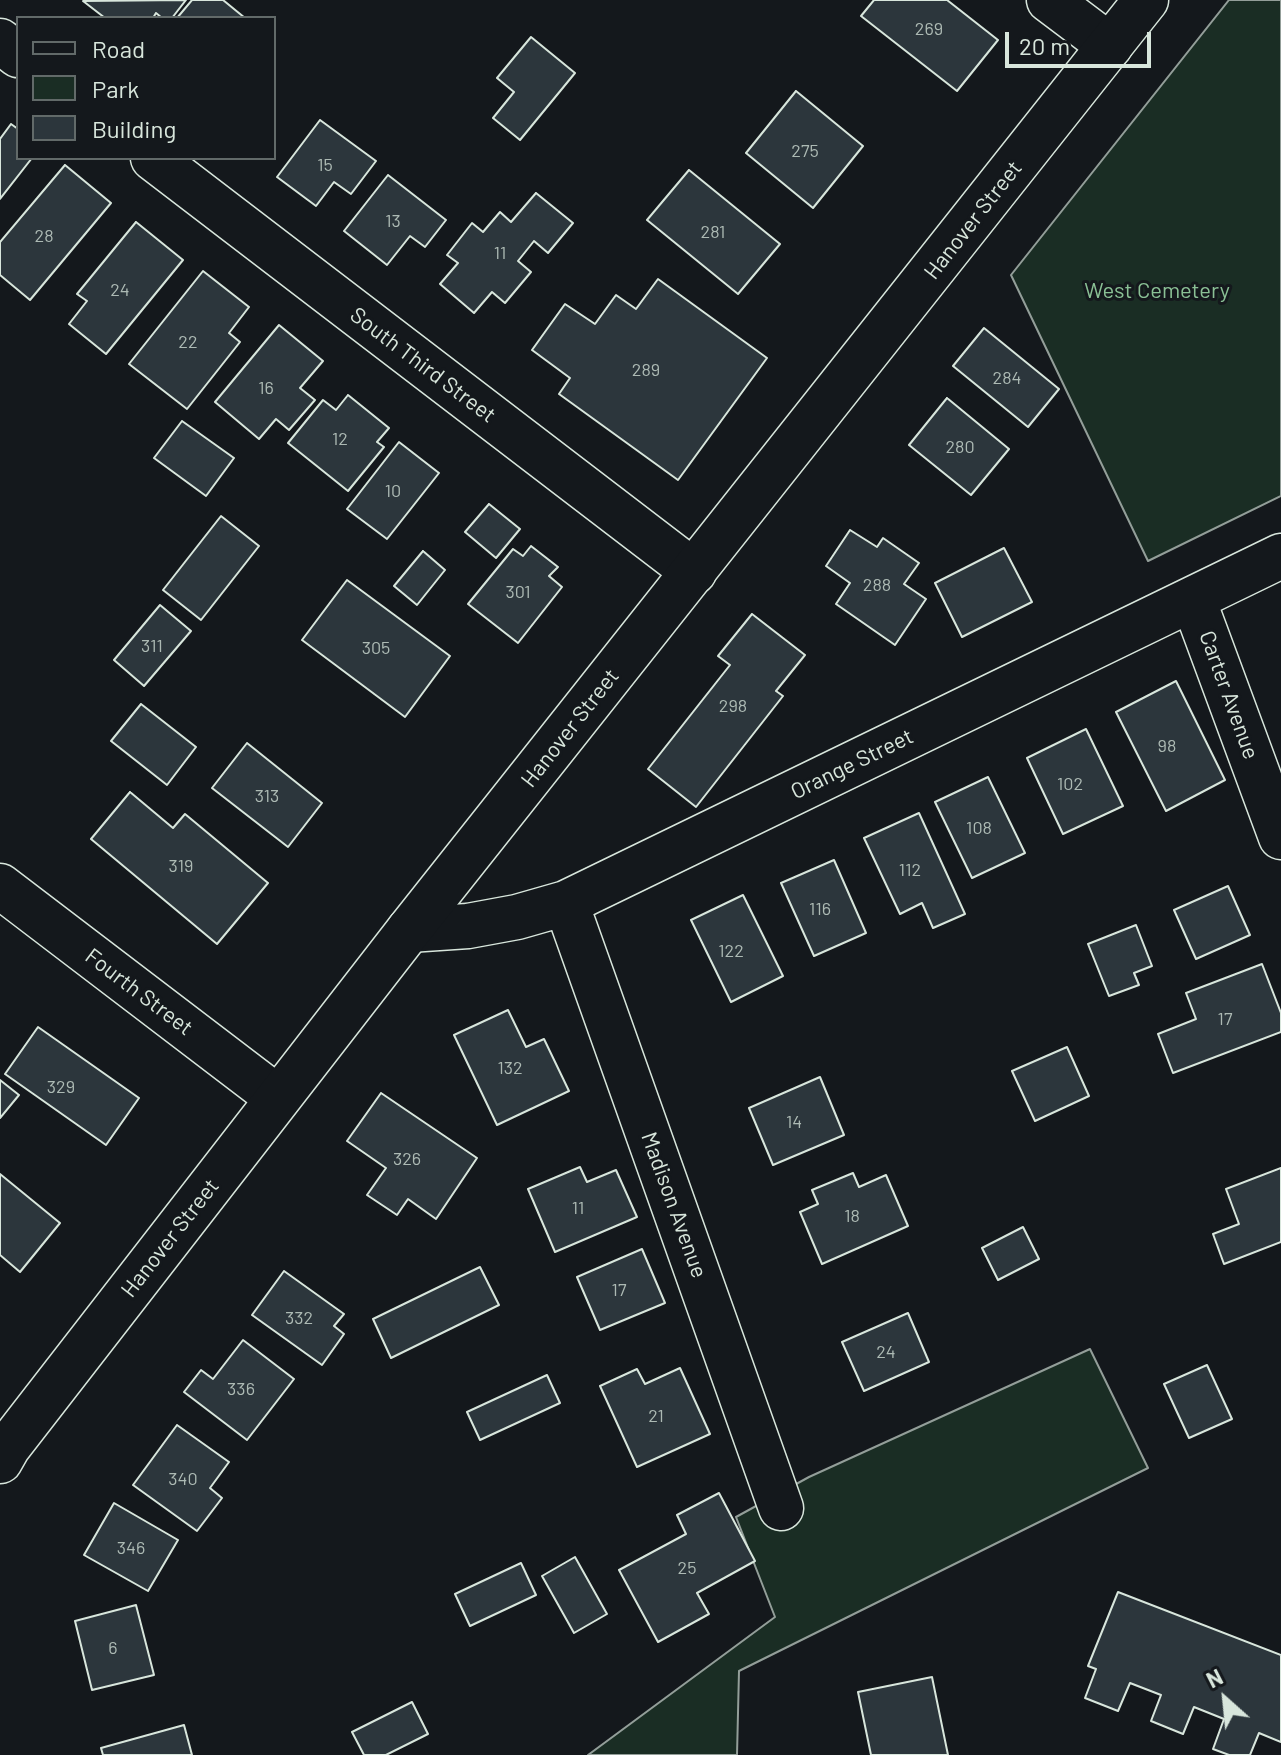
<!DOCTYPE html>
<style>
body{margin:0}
#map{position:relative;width:1281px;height:1755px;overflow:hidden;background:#14181c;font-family:Barlow,sans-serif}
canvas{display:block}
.legend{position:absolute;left:16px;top:16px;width:260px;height:144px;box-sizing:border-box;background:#14181c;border:2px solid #626a69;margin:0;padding:10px 14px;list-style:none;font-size:24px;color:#d8e6dc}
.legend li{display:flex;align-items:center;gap:16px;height:40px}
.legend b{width:40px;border:2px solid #626a69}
.north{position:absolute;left:1185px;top:1659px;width:80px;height:80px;-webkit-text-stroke:6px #14181c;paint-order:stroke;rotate:333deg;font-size:22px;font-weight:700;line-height:32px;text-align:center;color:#d8e6dc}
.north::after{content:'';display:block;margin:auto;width:28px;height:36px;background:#d8e6dc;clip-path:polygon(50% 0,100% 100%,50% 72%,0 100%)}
.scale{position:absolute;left:1005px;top:32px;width:146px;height:36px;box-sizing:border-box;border:4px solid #d8e6dc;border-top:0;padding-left:10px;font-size:24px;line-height:28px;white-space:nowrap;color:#d8e6dc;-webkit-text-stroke:6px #14181c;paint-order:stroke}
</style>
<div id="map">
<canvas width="1281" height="1755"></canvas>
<ul class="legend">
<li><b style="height:10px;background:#14181c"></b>Road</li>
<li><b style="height:22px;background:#1a2d24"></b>Park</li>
<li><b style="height:22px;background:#2c363c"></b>Building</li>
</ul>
<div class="north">N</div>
<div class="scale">20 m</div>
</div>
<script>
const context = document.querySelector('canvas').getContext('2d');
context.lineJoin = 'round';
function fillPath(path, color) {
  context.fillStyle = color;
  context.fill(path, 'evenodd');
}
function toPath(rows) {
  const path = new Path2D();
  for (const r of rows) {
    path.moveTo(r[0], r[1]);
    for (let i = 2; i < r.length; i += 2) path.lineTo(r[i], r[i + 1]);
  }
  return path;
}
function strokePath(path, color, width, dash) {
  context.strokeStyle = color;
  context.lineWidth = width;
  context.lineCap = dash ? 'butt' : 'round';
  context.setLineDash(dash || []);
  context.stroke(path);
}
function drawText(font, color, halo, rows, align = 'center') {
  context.font = font + ' Barlow,sans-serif';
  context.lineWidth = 6;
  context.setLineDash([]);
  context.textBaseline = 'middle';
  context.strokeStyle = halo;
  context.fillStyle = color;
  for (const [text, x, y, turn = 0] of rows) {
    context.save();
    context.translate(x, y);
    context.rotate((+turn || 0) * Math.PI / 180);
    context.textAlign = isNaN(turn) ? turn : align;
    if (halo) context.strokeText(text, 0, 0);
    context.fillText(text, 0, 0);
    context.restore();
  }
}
const green = toPath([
 [1229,0,1281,0,1281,496,1148,561,1011,275,1229,0],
 [1090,1349,1148,1468,739,1671,737,1755,588,1755,775,1617,736,1517,809,1477,1090,1349]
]);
const building = toPath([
 [186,0,172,18,162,18,156,13,153,18,105,18,83,1,186,0],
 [192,0,223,0,245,18,177,18,192,0],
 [874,0,947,0,998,40,957,91,861,16,874,0],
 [531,37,575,73,520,140,493,118,514,92,497,78,531,37],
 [796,91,863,146,813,208,746,153,796,91],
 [320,120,376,161,351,194,334,182,316,206,277,177,320,120],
 [11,124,18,129,18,158,32,158,0,199,0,139,11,124],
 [65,165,111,203,30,300,0,275,0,242,65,165],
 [689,170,780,244,738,294,647,220,689,170],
 [388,175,446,220,425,247,410,236,387,265,344,231,388,175],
 [536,193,573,223,548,253,534,241,518,261,531,272,505,303,492,292,474,313,440,284,458,263,447,255,472,223,483,232,500,212,511,222,536,193],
 [136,222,183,260,106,354,69,324,87,301,77,294,136,222],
 [203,271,249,307,229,333,240,342,187,409,129,364,203,271],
 [658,279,767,358,678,480,559,394,570,378,532,350,565,304,595,324,616,295,636,309,658,279],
 [279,325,323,361,300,388,315,400,289,430,276,419,259,439,215,402,279,325],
 [984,328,1059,389,1028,427,953,366,984,328],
 [348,395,389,428,377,442,384,447,348,491,288,443,323,400,336,410,348,395],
 [947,398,1009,449,971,495,909,445,947,398],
 [182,421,234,458,206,496,154,458,182,421],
 [399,442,439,473,387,539,347,509,399,442],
 [489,504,520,529,496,558,465,532,489,504],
 [221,516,259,546,201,620,163,590,221,516],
 [850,530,877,547,883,538,919,563,904,584,926,599,895,645,836,604,850,583,826,566,850,530],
 [531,546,558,567,549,576,562,587,518,643,468,604,513,549,523,556,531,546],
 [1004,548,1032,602,962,637,935,583,1004,548],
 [423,551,445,570,417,605,394,586,423,551],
 [347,580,450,656,405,717,302,640,347,580],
 [160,605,191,631,144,686,114,660,160,605],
 [752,614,805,655,776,691,783,696,696,807,648,769,730,665,718,656,752,614],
 [1176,681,1225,780,1166,811,1116,712,1176,681],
 [141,704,196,747,167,785,111,741,141,704],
 [1086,729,1123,806,1063,834,1027,758,1086,729],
 [247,743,322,803,288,847,212,788,247,743],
 [988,777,1025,853,972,878,935,802,988,777],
 [130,792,173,828,185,814,268,883,217,944,91,839,130,792],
 [919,813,965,914,933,928,922,903,900,914,864,838,919,813],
 [834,860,866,933,814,956,781,883,834,860],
 [1228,886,1250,935,1196,959,1174,910,1228,886],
 [743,895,783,976,731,1002,691,920,743,895],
 [1136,925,1152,966,1134,973,1139,985,1109,996,1088,944,1136,925],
 [1262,964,1281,1013,1281,1032,1173,1073,1158,1034,1196,1019,1186,993,1262,964],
 [508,1010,526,1047,544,1039,569,1091,497,1125,454,1035,508,1010],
 [38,1027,139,1098,106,1145,5,1074,38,1027],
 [1067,1047,1089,1096,1035,1121,1012,1071,1067,1047],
 [820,1077,844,1135,773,1165,749,1108,820,1077],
 [0,1080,19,1095,0,1118,0,1080],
 [381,1093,477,1158,436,1219,408,1199,397,1215,367,1195,386,1168,347,1141,381,1093],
 [580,1167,587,1182,616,1170,637,1217,555,1252,528,1189,580,1167],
 [1281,1168,1281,1242,1224,1264,1213,1234,1239,1224,1226,1189,1281,1168],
 [853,1173,859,1187,886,1175,908,1226,822,1264,800,1212,818,1204,812,1190,853,1173],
 [0,1174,60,1223,20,1272,0,1255,0,1174],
 [1023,1227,1039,1259,998,1280,982,1248,1023,1227],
 [642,1249,665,1303,600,1330,577,1277,642,1249],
 [480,1267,499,1305,391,1358,373,1319,480,1267],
 [284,1271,344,1314,334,1326,344,1334,322,1365,252,1315,284,1271],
 [908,1313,929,1362,864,1391,842,1342,908,1313],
 [243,1340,294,1379,247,1440,184,1392,201,1370,213,1379,243,1340],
 [1207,1365,1232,1419,1189,1438,1164,1384,1207,1365],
 [680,1368,710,1434,637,1467,600,1386,637,1369,645,1384,680,1368],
 [547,1375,560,1403,480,1440,467,1412,547,1375],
 [177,1425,229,1462,210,1488,222,1498,197,1531,133,1485,177,1425],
 [719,1493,755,1561,697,1593,709,1614,658,1642,619,1570,686,1534,677,1515,719,1493],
 [114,1503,178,1540,148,1591,84,1555,114,1503],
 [575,1557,607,1614,574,1633,542,1576,575,1557],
 [521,1563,536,1595,470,1626,455,1594,521,1563],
 [1118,1592,1281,1655,1281,1742,1259,1733,1250,1755,1229,1755,1213,1749,1224,1719,1194,1707,1183,1734,1151,1721,1161,1695,1130,1683,1118,1711,1085,1698,1096,1669,1088,1666,1118,1592],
 [136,1605,154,1675,92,1690,75,1621,136,1605],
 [932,1677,948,1755,871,1755,858,1692,932,1677],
 [412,1702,428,1734,386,1755,364,1755,352,1732,412,1702],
 [184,1725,192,1755,103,1755,101,1748,184,1725]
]);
const minor = toPath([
 [1049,0,1110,46],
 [0,41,18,55],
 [153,158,694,572],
 [1193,599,1281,837],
 [0,886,278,1098],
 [566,903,781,1508],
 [409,930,468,926,517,917,566,903,1281,556]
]);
const major = toPath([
 [0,1461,8,1447,409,930,1146,0]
]);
const numberNames = [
 ["269",929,29],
 ["275",805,151],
 ["15",325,165],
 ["13",393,221],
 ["281",713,232],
 ["28",44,236],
 ["11",500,253],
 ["24",120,290],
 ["22",188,342],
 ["289",646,370],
 ["284",1007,378],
 ["16",266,388],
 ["12",340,439],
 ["280",960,447],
 ["10",393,491],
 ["288",877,585],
 ["301",518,592],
 ["311",152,646],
 ["305",376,648],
 ["298",733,706],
 ["98",1167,746],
 ["102",1070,784],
 ["313",267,796],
 ["108",979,828],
 ["319",181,866],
 ["112",910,870],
 ["116",820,909],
 ["122",731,951],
 ["17",1225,1019],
 ["132",510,1068],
 ["329",61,1087],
 ["14",794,1122],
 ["326",407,1159],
 ["11",578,1208],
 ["18",852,1216],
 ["17",619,1290],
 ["332",299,1318],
 ["24",886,1352],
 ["336",241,1389],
 ["21",656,1416],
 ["340",183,1479],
 ["346",131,1548],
 ["25",687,1568],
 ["6",113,1648]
];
const streetNames = [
 ["Hanover Street",973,220,-52],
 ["South Third Street",423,365,37],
 ["Carter Avenue",1229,695,70],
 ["Hanover Street",570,728,-52],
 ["Orange Street",852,764,-26],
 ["Fourth Street",139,992,37],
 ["Madison Avenue",674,1205,70],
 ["Hanover Street",170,1238,-52]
];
const parkNames = [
 ["West Cemetery",1157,291]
];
fillPath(green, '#1a2d24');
strokePath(green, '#939e99', 2);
fillPath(building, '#2c363c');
strokePath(building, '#d8e6dc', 2);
strokePath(minor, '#d8e6dc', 47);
strokePath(major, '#d8e6dc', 47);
strokePath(minor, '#14181c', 44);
strokePath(major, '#14181c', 44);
drawText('18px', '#adbab4', null, numberNames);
drawText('22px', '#d8e6dc', '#14181c', streetNames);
drawText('22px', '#8ac095', '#14181c', parkNames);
</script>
